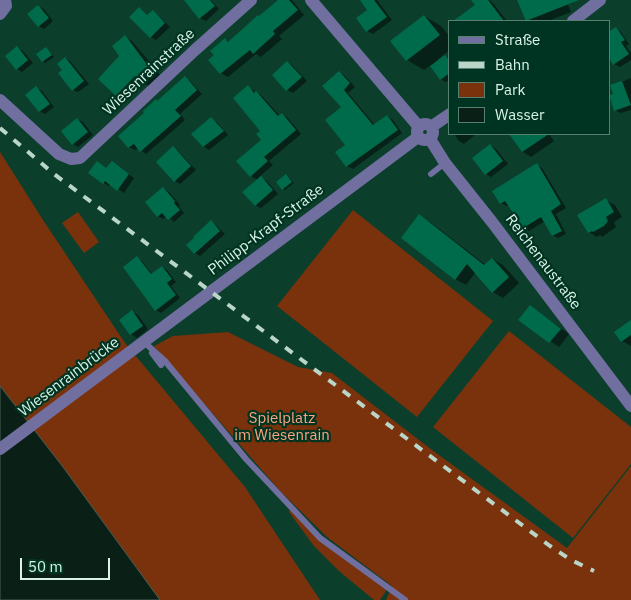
<!DOCTYPE html>
<meta charset="utf-8">
<style>
body{margin:0}
#map{position:relative;width:631px;height:600px;overflow:hidden;background:#0c3e2c;font-family:"IBM Plex Sans",sans-serif}
canvas{display:block}
.legend{position:absolute;left:448px;top:20px;width:162px;height:115px;box-sizing:border-box;background:#003422;border:1px solid #578071;margin:0;padding:6px 9px;list-style:none;font-size:15px;color:#daf3e7}
.legend li{display:flex;align-items:center;gap:10px;height:25px}
.legend b{width:25px;border:1px solid #578071}
.scale{position:absolute;left:20px;top:558px;width:90px;height:22px;box-sizing:border-box;border:2px solid #daf3e7;border-top:0;padding-left:6px;font-size:15px;line-height:18px;white-space:nowrap;color:#daf3e7;-webkit-text-stroke:4px #003422;paint-order:stroke}
</style>
<div id="map">
<canvas width="631" height="600"></canvas>
<ul class="legend">
<li><b style="height:6px;background:#706fa0"></b>Straße</li>
<li><b style="height:6px;background:#b9d6c9"></b>Bahn</li>
<li><b style="height:14px;background:#79320b"></b>Park</li>
<li><b style="height:14px;background:#0a2017"></b>Wasser</li>
</ul>
<div class="scale">50 m</div>
</div>
<script>
const context = document.querySelector('canvas').getContext('2d');
context.lineJoin = 'round';
function fillPath(path, color) {
  context.fillStyle = color;
  context.fill(path, 'evenodd');
}
function toPath(rows) {
  const path = new Path2D();
  for (const r of rows) {
    if (r.length === 3) {
      path.moveTo(r[0] + r[2], r[1]);
      path.arc(r[0], r[1], r[2], 0, 2 * Math.PI);
      continue;
    }
    path.moveTo(r[0], r[1]);
    for (let i = 2; i < r.length; i += 2) path.lineTo(r[i], r[i + 1]);
  }
  return path;
}
function strokePath(path, color, width, dash) {
  context.strokeStyle = color;
  context.lineWidth = width;
  context.lineCap = dash ? 'butt' : 'round';
  context.setLineDash(dash || []);
  context.stroke(path);
}
function drawText(font, color, halo, rows, align = 'center') {
  context.font = font + ' "IBM Plex Sans",sans-serif';
  context.lineWidth = 4.5;
  context.setLineDash([]);
  context.textBaseline = 'middle';
  context.strokeStyle = halo;
  context.fillStyle = color;
  for (const [text, x, y, turn = 0] of rows) {
    context.save();
    context.translate(x, y);
    context.rotate((+turn || 0) * Math.PI / 180);
    context.textAlign = isNaN(turn) ? turn : align;
    if (halo) context.strokeText(text, 0, 0);
    context.fillText(text, 0, 0);
    context.restore();
  }
}
const green = toPath([
 [0,152,43,220,125,343,245,487,320,600,157,600,0,388],
 [353,210,493,321,417,417,277,306],
 [78,212,99,242,84,253,62,223],
 [509,331,631,427,631,464,573,538,433,427],
 [228,332,298,367,332,373,432,450,567,548,631,466,631,600,386,600,392,586,327,537,281,492,154,346,173,336],
 [291,508,320,538,388,588,380,600,374,600,339,571,314,546,289,512]
]);
const water = toPath([
 [0,386,63,467,160,600,0,600,0,386]
]);
const shadow = toPath([
 [193,0,211,0,219,9,206,21,200,18],
 [280,0,292,0,304,15,279,36,282,39,261,57,256,54,228,77,221,73,225,39,230,42],
 [362,0,377,0,392,20,373,34,367,31,358,19,369,10],
 [473,0,489,0,493,3,507,21,455,21,477,6],
 [519,0,566,0,571,12,548,21,528,21],
 [38,6,44,9,53,21,44,29,39,26],
 [139,8,149,16,153,12,158,15,170,27,156,40,151,37],
 [424,16,441,26,450,37,450,50,438,59,439,61,445,57,450,60,450,79,446,82,440,79,431,65,424,70,407,60],
 [616,28,621,32,629,44,626,46,631,53,631,60,620,67,614,64,610,57,610,32],
 [125,37,132,41,162,77,149,86,141,82,124,99,117,95,99,79,121,56],
 [17,48,23,51,33,63,22,72,17,69],
 [46,48,54,57,45,63,43,61],
 [65,58,70,61,89,84,78,92,73,90],
 [288,62,293,66,307,81,293,93,287,90],
 [339,72,345,76,355,87,348,93,375,125,387,116,393,120,402,133,353,169,347,166,347,145],
 [185,78,190,81,202,94,180,114,185,120,146,154,138,148,135,150,129,147,146,113],
 [631,78,631,110,621,113,615,110,615,94,612,86],
 [248,87,262,96,280,116,282,114,287,117,301,134,269,161,273,165,259,177,267,181,278,194,261,208,255,205,258,180,251,176,263,140,262,132],
 [36,88,42,91,54,107,45,114,39,111],
 [77,119,83,122,93,135,78,147,73,144],
 [211,119,217,122,228,135,209,150,203,146],
 [454,134,476,134,464,144,459,141],
 [510,134,549,134,554,141,531,157,523,152],
 [490,145,496,149,508,164,491,177,486,174],
 [173,148,178,151,196,170,180,184,175,181],
 [537,165,542,168,566,208,556,214,566,234,558,238,552,235,545,221,529,231,524,228,509,205,507,206,501,203,494,192],
 [118,166,134,178,124,193,111,184,109,186,104,183,90,173],
 [287,175,294,183,285,190,283,189],
 [163,188,169,192,180,205,179,206,184,213,174,222,167,216,163,219,158,216],
 [606,200,615,205,622,217,614,222,616,227,612,230,602,237,600,235,597,237,589,232],
 [420,216,430,222,486,265,492,259,503,265,519,283,503,298,493,292,476,272,466,285,455,279],
 [211,222,216,225,225,234,200,256,195,253,196,238],
 [137,258,142,261,153,275,163,267,167,270,176,282,171,286,180,298,161,313,156,310],
 [530,307,569,334,559,347,520,320],
 [132,312,138,315,148,329,137,338,131,334,121,320],
 [631,321,631,346,622,341]
]);
const building = toPath([
 [184,0,210,0,215,6,199,19],
 [278,0,289,0,298,10,273,31,275,34,253,54,250,50,220,74,208,60,214,55,210,51,225,38,228,42,258,15,259,16],
 [360,0,374,0,387,17,366,32,356,18,367,10],
 [471,0,488,0,504,21,453,21,475,5],
 [517,0,579,0,526,21],
 [38,5,49,18,38,27,27,14],
 [139,7,147,15,153,10,165,23,150,38,129,17],
 [424,15,440,35,406,61,390,41],
 [616,27,625,40,621,42,629,54,613,65,610,59,610,31],
 [125,35,146,63,147,61,155,72,141,83,135,76,116,96,98,79,119,56,112,46],
 [17,46,28,60,16,70,5,56],
 [46,47,52,55,42,62,36,54],
 [445,55,450,62,450,73,440,80,430,66],
 [65,57,84,81,72,91,58,73,62,70,57,64],
 [287,61,302,77,286,91,272,75],
 [339,71,350,83,344,90,373,125,387,115,398,130,346,167,335,152,345,145,325,120,341,107,322,86],
 [185,76,197,90,175,110,181,116,140,152,134,144,128,148,118,136,144,113,143,111,156,99,157,101],
 [622,81,631,105,614,111,610,98,610,95,613,94,610,85],
 [248,85,254,93,256,91,278,116,282,113,296,130,264,157,268,161,250,177,236,161,261,140,256,134,260,131,233,98],
 [36,86,50,104,39,112,25,95],
 [211,117,224,131,203,147,191,134],
 [77,118,88,132,72,145,61,131],
 [509,134,549,134,522,152],
 [490,144,503,161,485,175,472,158],
 [173,146,191,166,174,182,156,162],
 [97,161,106,168,112,161,129,174,117,191,105,181,103,184,88,173],
 [537,163,561,204,551,211,562,231,552,236,541,217,523,228,505,201,500,204,492,191],
 [286,174,292,182,282,190,276,182],
 [261,176,273,190,255,206,242,192],
 [163,187,175,201,174,203,180,210,168,220,162,213,157,217,145,202],
 [606,198,614,212,606,217,608,221,604,226,593,232,592,231,588,233,577,215],
 [419,214,484,265,492,258,509,277,492,293,467,264,455,280,401,238],
 [211,220,220,231,194,254,186,245,194,238,193,237],
 [137,256,151,274,162,266,172,279,167,283,176,295,155,311,123,267],
 [530,305,561,329,549,343,518,320],
 [132,310,143,326,130,335,119,320],
 [631,320,631,335,621,342,614,332]
]);
const service = toPath([
 [431,174,445,163],
 [144,342,165,361,246,459,320,538,405,600],
 [152,353,161,365]
]);
const minor = toPath([
 [311,0,419,127],
 [0,14,6,6,5,0],
 [0,100,59,154,71,159,80,158,195,50,251,0],
 [430,139,445,163,492,222,631,406]
]);
const tertiary = toPath([
 [573,21,600,0],
 [425,132,8],
 [431,127,450,114],
 [0,449,418,137]
]);
const rail = toPath([
 [0,128,54,174,550,546,571,560,594,571]
]);
const streetNames = [
 ["Wiesenrainstraße",149,72,-43],
 ["Philipp-Krapf-Straße",266,230,-37],
 ["Reichenaustraße",543,262,53],
 ["Wiesenrainbrücke",69,377,-37]
];
const parkNames = [
 ["Spielplatz",282,419],
 ["im Wiesenrain",282,436]
];
fillPath(green, '#79320b');
fillPath(water, '#0a2017');
strokePath(water, '#485f55', 1);
fillPath(shadow, '#0007');
fillPath(building, '#006b4b');
strokePath(service, '#706fa0', 6);
strokePath(minor, '#706fa0', 12);
strokePath(tertiary, '#706fa0', 12);
strokePath(rail, '#b9d6c9', 4, [9, 9]);
drawText('15px', '#daf3e7', '#003422', streetNames);
drawText('15px', '#fda57e', '#003422', parkNames);
</script>
